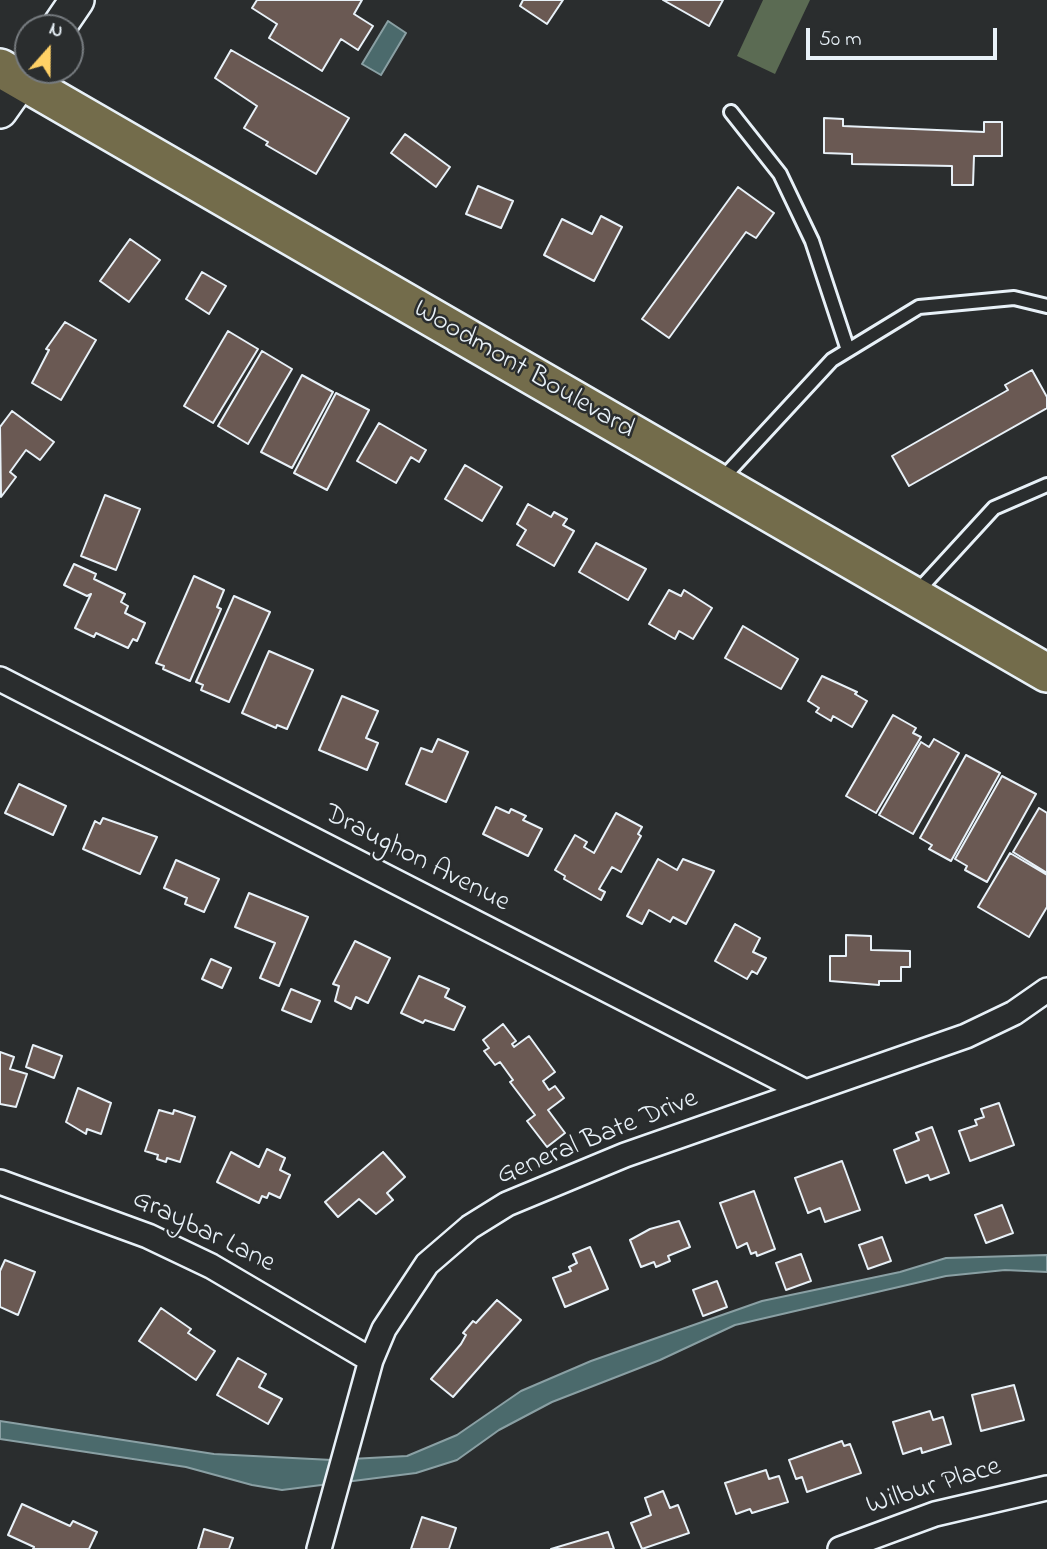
<!DOCTYPE html>
<style>
body{margin:0}
#map{position:relative;width:1047px;height:1549px;overflow:hidden;background:#2a2d2e;font-family:"Indie Flower",sans-serif}
canvas{display:block}
.north{position:absolute;left:14px;top:14px;width:70px;height:70px;box-sizing:border-box;background:#2a2d2e;border:2px solid #767b7f;border-radius:50%;rotate:21deg;font-size:19px;font-weight:700;line-height:28px;text-align:center;color:#e8f1f8}
.north::after{content:'';display:block;margin:auto;width:24px;height:32px;background:#ffd166;clip-path:polygon(50% 0,100% 100%,50% 72%,0 100%)}
.scale{position:absolute;left:806px;top:28px;width:191px;height:32px;box-sizing:border-box;border:4px solid #e8f1f8;border-top:0;padding-left:9px;font-size:21px;line-height:24px;white-space:nowrap;color:#e8f1f8;-webkit-text-stroke:5px #2a2d2e;paint-order:stroke}
</style>
<div id="map">
<canvas width="1047" height="1549"></canvas>
<div class="north">N</div>
<div class="scale">50 m</div>
</div>
<script>
const context = document.querySelector('canvas').getContext('2d');
context.lineJoin = 'round';
function fillPath(path, color) {
  context.fillStyle = color;
  context.fill(path, 'evenodd');
}
function toPath(rows) {
  const path = new Path2D();
  for (const r of rows) {
    path.moveTo(r[0], r[1]);
    for (let i = 2; i < r.length; i += 2) path.lineTo(r[i], r[i + 1]);
  }
  return path;
}
function strokePath(path, color, width, dash) {
  context.strokeStyle = color;
  context.lineWidth = width;
  context.lineCap = dash ? 'butt' : 'round';
  context.setLineDash(dash || []);
  context.stroke(path);
}
function drawText(font, color, halo, rows, align = 'center') {
  context.font = font + ' "Indie Flower",sans-serif';
  context.lineWidth = 5;
  context.setLineDash([]);
  context.textBaseline = 'middle';
  context.strokeStyle = halo;
  context.fillStyle = color;
  for (const [text, x, y, turn = 0] of rows) {
    context.save();
    context.translate(x, y);
    context.rotate((+turn || 0) * Math.PI / 180);
    context.textAlign = isNaN(turn) ? turn : align;
    if (halo) context.strokeText(text, 0, 0);
    context.fillText(text, 0, 0);
    context.restore();
  }
}
const green = toPath([
 [763,0,810,0,775,74,737,56]
]);
const water = toPath([
 [388,21,406,33,381,75,362,64,388,21],
 [1047,1255,1047,1272,1005,1270,946,1276,735,1325,660,1360,552,1402,499,1430,457,1460,416,1473,282,1490,252,1485,186,1467,0,1439,0,1421,214,1454,332,1460,407,1456,457,1435,521,1391,591,1361,762,1301,900,1272,946,1258,1047,1255]
]);
const building = toPath([
 [257,0,362,0,354,14,373,26,358,50,341,39,322,71,269,38,277,24,252,8,257,0],
 [523,0,563,0,547,24,520,6,523,0],
 [663,0,723,0,709,26,663,0],
 [231,50,349,118,316,174,266,145,268,142,244,128,257,106,215,78,231,50],
 [824,118,843,119,843,126,984,132,984,122,1002,122,1002,156,974,156,973,185,952,185,952,166,852,164,852,154,824,153,824,118],
 [405,134,450,167,436,187,391,153,405,134],
 [478,186,513,201,501,228,466,214,478,186],
 [738,187,774,213,756,238,746,232,669,338,642,319,738,187],
 [601,216,622,227,594,281,544,255,562,219,592,234,601,216],
 [130,239,160,260,129,302,100,281,130,239],
 [202,272,226,286,209,314,186,299,202,272],
 [65,322,96,340,61,400,32,383,49,350,46,349,65,322],
 [228,331,258,349,213,423,184,406,228,331],
 [262,351,292,369,248,444,218,426,262,351],
 [1032,370,1047,397,1047,408,909,486,892,456,1008,390,1005,385,1032,370],
 [302,375,333,392,292,468,261,452,302,375],
 [336,393,369,410,327,490,294,473,336,393],
 [12,411,54,442,40,460,26,450,10,472,16,477,1,497,0,427,12,411],
 [379,423,426,450,419,462,411,457,396,483,357,461,379,423],
 [465,465,502,487,482,521,445,499,465,465],
 [105,495,140,509,116,570,81,556,105,495],
 [528,504,551,517,554,512,567,519,563,525,574,531,554,566,517,545,526,530,517,524,528,504],
 [596,543,646,569,628,600,579,572,596,543],
 [74,564,96,574,94,579,125,594,121,602,128,606,125,613,145,623,137,641,133,639,128,648,96,633,94,637,75,628,91,594,87,596,64,585,74,564],
 [194,576,224,590,217,607,221,609,190,681,163,669,164,666,156,663,194,576],
 [669,590,681,596,684,590,712,608,693,639,679,631,675,639,649,624,669,590],
 [234,596,270,612,229,702,201,690,203,685,196,682,234,596],
 [743,626,798,659,781,689,725,658,743,626],
 [269,651,313,670,287,729,277,725,276,728,242,713,269,651],
 [822,676,857,692,855,694,867,701,852,727,833,716,831,721,816,712,819,708,808,701,822,676],
 [342,696,378,711,366,738,378,743,367,770,319,750,342,696],
 [893,715,916,728,913,733,921,737,876,813,846,796,893,715],
 [438,739,468,752,446,802,406,784,421,748,432,752,438,739],
 [934,739,959,753,913,834,879,815,921,742,929,747,934,739],
 [966,755,1000,773,951,861,929,849,932,845,920,838,966,755],
 [1002,776,1036,794,987,882,965,870,967,866,955,859,1002,776],
 [19,784,66,806,53,835,5,813,19,784],
 [496,807,509,813,511,809,526,816,523,820,542,829,528,856,483,834,496,807],
 [1039,808,1047,813,1047,873,1013,852,1039,808],
 [616,813,642,827,638,834,641,836,621,872,612,867,599,889,605,892,601,900,564,879,565,876,555,870,575,835,587,842,584,847,594,853,616,813],
 [103,818,157,837,140,874,83,849,95,821,100,824,103,818],
 [1010,853,1047,875,1047,907,1029,937,978,907,1010,853],
 [658,859,677,870,683,859,714,871,686,924,673,917,670,922,649,910,642,924,627,916,658,859],
 [176,860,219,879,204,912,185,904,187,898,164,888,176,860],
 [249,893,308,917,279,986,260,978,275,943,235,927,249,893],
 [735,924,760,938,753,952,766,958,757,974,752,971,747,979,715,961,735,924],
 [846,935,871,936,871,950,910,951,910,967,901,967,901,981,879,981,879,985,830,981,830,956,846,956,846,935],
 [355,941,390,958,368,1003,356,997,351,1009,335,1001,339,986,333,984,355,941],
 [211,959,231,968,222,988,202,979,211,959],
 [419,976,449,989,445,997,465,1007,454,1030,425,1020,423,1023,401,1013,419,976],
 [291,989,320,1001,311,1022,282,1010,291,989],
 [503,1024,516,1041,512,1044,514,1047,529,1036,555,1072,543,1081,549,1090,555,1086,564,1098,548,1110,565,1133,547,1147,527,1121,535,1115,510,1082,513,1080,500,1062,495,1065,484,1051,489,1048,483,1040,503,1024],
 [33,1045,62,1056,54,1078,26,1067,33,1045],
 [0,1052,14,1057,10,1069,27,1074,16,1107,0,1104,0,1052],
 [78,1088,111,1103,101,1134,87,1129,86,1134,66,1122,78,1088],
 [999,1103,1014,1145,970,1161,959,1131,977,1125,975,1120,984,1117,981,1109,999,1103],
 [159,1110,173,1114,174,1110,195,1117,180,1162,167,1158,166,1162,157,1159,158,1155,145,1151,159,1110],
 [932,1127,949,1173,930,1180,928,1175,906,1183,894,1150,919,1140,916,1133,932,1127],
 [267,1149,285,1158,280,1170,290,1175,280,1198,269,1193,267,1198,262,1196,259,1203,217,1182,231,1152,259,1167,267,1149],
 [383,1152,405,1177,387,1193,393,1200,376,1214,359,1199,338,1217,325,1202,383,1152],
 [842,1161,860,1210,825,1222,820,1208,808,1213,795,1178,842,1161],
 [754,1191,775,1249,757,1256,756,1252,751,1254,747,1243,737,1248,720,1203,754,1191],
 [1002,1205,1013,1233,986,1243,975,1215,1002,1205],
 [679,1221,690,1247,668,1256,670,1261,656,1267,654,1262,641,1267,630,1240,650,1229,679,1221],
 [882,1237,891,1261,868,1269,859,1245,882,1237],
 [590,1247,608,1289,565,1307,553,1278,571,1271,569,1267,577,1263,573,1254,590,1247],
 [801,1254,811,1281,786,1290,776,1263,801,1254],
 [5,1260,35,1272,18,1315,0,1307,0,1271,5,1260],
 [717,1281,727,1307,703,1316,693,1290,717,1281],
 [497,1300,521,1320,453,1397,431,1379,461,1344,466,1335,463,1333,473,1321,476,1323,497,1300],
 [161,1308,191,1329,188,1333,215,1351,196,1380,139,1341,161,1308],
 [238,1358,266,1374,259,1387,282,1399,268,1424,217,1395,238,1358],
 [1014,1385,1024,1420,981,1431,972,1395,1014,1385],
 [930,1411,933,1420,943,1417,951,1444,922,1453,921,1448,903,1454,893,1422,930,1411],
 [842,1441,844,1446,850,1444,861,1473,807,1492,802,1477,796,1479,789,1460,842,1441],
 [766,1470,769,1479,779,1476,788,1502,752,1513,750,1509,736,1514,725,1483,766,1470],
 [663,1491,670,1508,678,1505,689,1533,642,1549,631,1523,651,1515,645,1498,663,1491],
 [22,1504,70,1526,73,1521,97,1532,89,1549,33,1549,34,1547,8,1535,22,1504],
 [422,1517,456,1528,449,1549,411,1549,422,1517],
 [204,1529,233,1538,229,1549,198,1549,204,1529],
 [608,1532,614,1549,551,1549,608,1532]
]);
const lane = toPath([
 [731,112,780,174,790,195,812,241,848,350],
 [720,481,832,360,919,307,1014,298,1047,306],
 [915,594,994,508,1047,485]
]);
const street = toPath([
 [0,679,806,1092],
 [0,1182,148,1236,211,1266,371,1360],
 [319,1549,371,1360,384,1329,427,1264,470,1227,507,1204,625,1155,966,1036,1014,1013,1047,990],
 [840,1549,935,1514,1047,1488]
]);
const secondary = toPath([
 [58,28,77,0],
 [0,111,29,70]
]);
const primary = toPath([
 [0,68,1047,673]
]);
const streetNames = [
 ["Woodmont Boulevard",523,371,30],
 ["Draughon Avenue",416,860,27],
 ["General Bate Drive",598,1139,-22],
 ["Graybar Lane",203,1233,26],
 ["Wilbur Place",934,1488,-17]
];
fillPath(green, '#5b6b53');
fillPath(water, '#4b6a6c');
strokePath(water, '#8aa0a4', 2);
fillPath(building, '#6a5953');
strokePath(building, '#e8f1f8', 2);
strokePath(lane, '#e8f1f8', 18);
strokePath(street, '#e8f1f8', 28);
strokePath(secondary, '#e8f1f8', 38);
strokePath(primary, '#e8f1f8', 42);
strokePath(lane, '#2a2d2e', 12);
strokePath(street, '#2a2d2e', 23);
strokePath(secondary, '#2a2d2e', 33);
strokePath(primary, '#736c4b', 37);
drawText('28px', '#e8f1f8', '#2a2d2e', streetNames);
</script>
